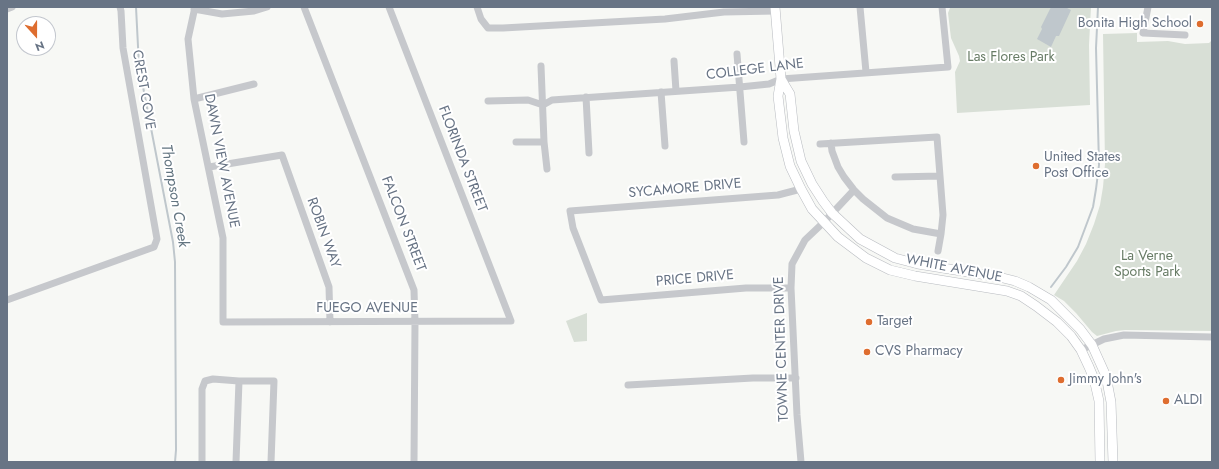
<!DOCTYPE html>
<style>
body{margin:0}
#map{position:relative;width:1219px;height:469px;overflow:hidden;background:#f7f8f5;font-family:Jost,sans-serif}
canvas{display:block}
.frame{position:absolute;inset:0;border:8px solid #687485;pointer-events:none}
.north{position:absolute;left:16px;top:16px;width:40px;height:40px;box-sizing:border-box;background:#fff;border:1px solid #c3c7ce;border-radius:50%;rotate:159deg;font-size:11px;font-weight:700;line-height:16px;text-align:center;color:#687485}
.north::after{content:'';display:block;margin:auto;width:14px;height:18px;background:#de6d2f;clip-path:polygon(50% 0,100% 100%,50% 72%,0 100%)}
</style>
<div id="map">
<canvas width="1219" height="469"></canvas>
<div class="frame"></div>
<div class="north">N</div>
</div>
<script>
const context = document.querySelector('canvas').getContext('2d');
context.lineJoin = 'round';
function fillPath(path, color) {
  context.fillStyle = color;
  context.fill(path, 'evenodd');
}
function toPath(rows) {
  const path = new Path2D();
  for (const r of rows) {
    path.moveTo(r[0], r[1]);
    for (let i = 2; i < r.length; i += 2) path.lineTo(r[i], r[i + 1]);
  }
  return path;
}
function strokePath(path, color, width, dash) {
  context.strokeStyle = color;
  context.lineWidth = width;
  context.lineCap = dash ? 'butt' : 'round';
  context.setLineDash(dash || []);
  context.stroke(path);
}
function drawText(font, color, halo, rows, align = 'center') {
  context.font = font + ' Jost,sans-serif';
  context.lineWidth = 4;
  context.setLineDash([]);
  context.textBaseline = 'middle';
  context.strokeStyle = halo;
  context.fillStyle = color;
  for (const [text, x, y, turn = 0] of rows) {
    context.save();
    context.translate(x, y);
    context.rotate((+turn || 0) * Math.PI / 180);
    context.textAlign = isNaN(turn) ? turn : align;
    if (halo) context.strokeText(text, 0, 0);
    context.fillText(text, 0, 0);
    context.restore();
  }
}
const green = toPath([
 [952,7,1091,7,1089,45,1090,105,957,113,955,72,960,61,959,56,951,38,950,30,948,13,950,8],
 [1137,33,1137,42,1168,41,1185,44,1209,43,1212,40,1212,331,1125,330,1116,331,1097,336,1092,332,1076,313,1064,301,1054,295,1077,261,1086,244,1094,224,1100,205,1103,187,1105,164,1103,34],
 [587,313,587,341,574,342,566,321]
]);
const water = toPath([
 [1051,7,1065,7,1071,10,1059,36,1056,36,1051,47,1037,39,1042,29,1041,27]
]);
const stream = toPath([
 [136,7,139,66,173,242,175,262,176,450,175,462],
 [1051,287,1066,267,1078,247,1093,207,1096,189,1099,165,1096,48,1098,7]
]);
const minor = toPath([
 [195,7,188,39,194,99,223,238,223,322,511,321,389,7],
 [304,7,414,290,415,322,414,462],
 [477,7,481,19,488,28,503,28,665,19,724,12,776,11],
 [860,7,866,72],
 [1148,7,1143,33,1185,35],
 [7,9,12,7],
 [194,9,222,14,254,11,267,7],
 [737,54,744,142],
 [674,61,676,91],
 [541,66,544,142,547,169],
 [661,92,665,146],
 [586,97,589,153],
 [194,99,254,84],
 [488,101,528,100,543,105],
 [543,105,552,100,740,87,769,84,781,79,948,67,942,7],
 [516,142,544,142],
 [831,143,832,151,838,167,844,177,854,190,863,199,887,218,913,229,941,234],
 [820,144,937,137,943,215,941,234,938,251],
 [209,167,282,155,329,287,330,322],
 [895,177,940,176],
 [791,288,746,288,601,300,573,228,570,211,778,195,801,189],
 [7,300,154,247,157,239,123,48,121,11,120,7],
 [1081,350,1104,339,1124,335,1212,337],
 [628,385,753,378,796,378],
 [202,462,202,389,205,381,213,379,239,381,274,381,271,462],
 [236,462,239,381],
 [801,462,797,415,791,288,792,264,805,240,824,222,854,190]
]);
const secondary = toPath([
 [775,7,781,79,778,96,783,138,790,166,801,189,812,209,838,237,866,258,890,270,915,276,1007,291,1021,296,1036,306,1057,322,1071,336,1081,350,1089,367,1094,379,1099,401,1100,462],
 [781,79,790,94,794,131,801,161,812,184,823,201,832,213,860,239,895,258,918,264,999,277,1015,281,1029,287,1051,300,1080,329,1092,345,1106,376,1111,402,1113,462]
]);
const markers = [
 [1200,24,4,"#de6d2f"],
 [1036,166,4,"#de6d2f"],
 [869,322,4,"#de6d2f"],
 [867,352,4,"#de6d2f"],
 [1061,380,4,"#de6d2f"],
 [1166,401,4,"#de6d2f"]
];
const poiNames = [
 ["Bonita High School",1192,24,"right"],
 ["United States",1044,158],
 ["Post Office",1044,174],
 ["Target",877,322],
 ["CVS Pharmacy",875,352],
 ["Jimmy John's",1069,380],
 ["ALDI",1174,401]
];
const parkNames = [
 ["Las Flores Park",1011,58],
 ["La Verne",1147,257],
 ["Sports Park",1147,273]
];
const streetNames = [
 ["COLLEGE LANE",755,70,-7],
 ["CREST COVE",143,90,80],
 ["FLORINDA STREET",462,159,69],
 ["DAWN VIEW AVENUE",221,161,79],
 ["SYCAMORE DRIVE",685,189,-5],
 ["FALCON STREET",403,224,69],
 ["ROBIN WAY",323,233,70],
 ["WHITE AVENUE",954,269,11],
 ["PRICE DRIVE",695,279,-5],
 ["FUEGO AVENUE",367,309],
 ["TOWNE CENTER DRIVE",782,349,-92]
];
const waterNames = [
 ["Thompson Creek",174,196,80]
];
fillPath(green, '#d8dfd6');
fillPath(water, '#bfc7cc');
strokePath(stream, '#bfc7cc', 2);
strokePath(secondary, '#b8bbc0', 10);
strokePath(minor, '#c6c8cc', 7);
strokePath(secondary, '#fff', 9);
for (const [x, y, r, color] of markers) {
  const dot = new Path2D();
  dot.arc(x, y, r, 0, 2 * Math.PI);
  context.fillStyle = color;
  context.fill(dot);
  strokePath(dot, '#fff', 1.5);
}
drawText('14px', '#687485', '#fff', poiNames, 'left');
drawText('14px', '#687c66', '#fff', parkNames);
drawText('14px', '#687485', '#fff', streetNames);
drawText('italic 15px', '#637581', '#fff', waterNames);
</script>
